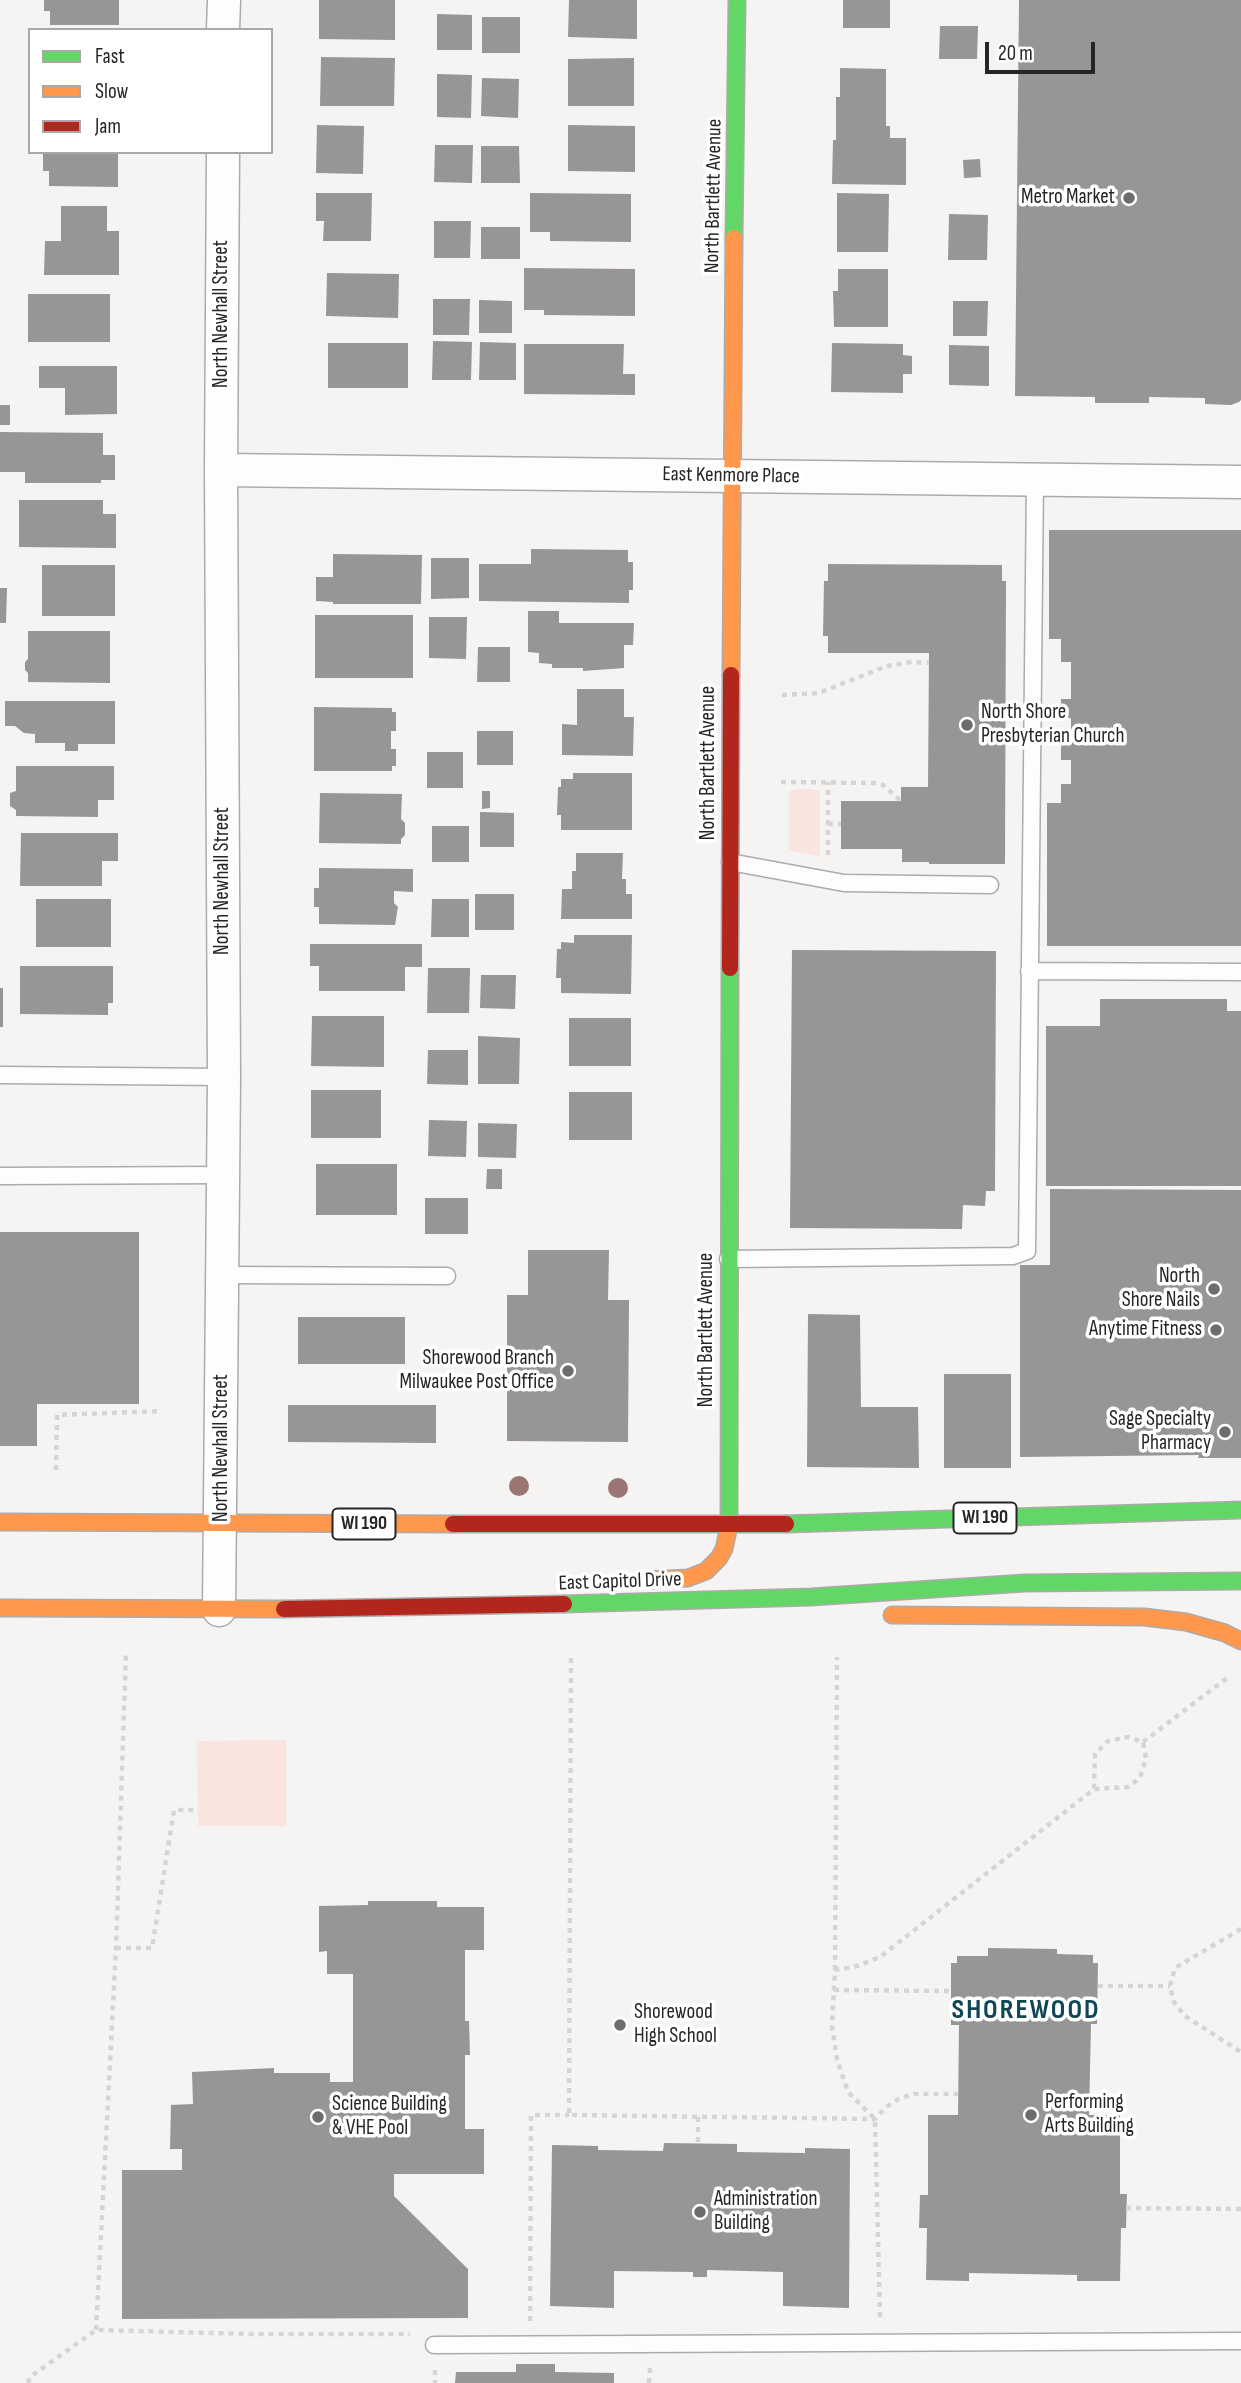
<!DOCTYPE html>
<style>
body{margin:0}
#map{position:relative;width:1241px;height:2383px;overflow:hidden;background:#f6f4f3;font-family:"Sofia Sans Condensed",sans-serif}
canvas{display:block}
.legend{position:absolute;left:28px;top:28px;width:245px;height:126px;box-sizing:border-box;background:#fff;border:2px solid #a8a8a7;margin:0;padding:9px 12px;list-style:none;font-size:21px;color:#262524}
.legend li{display:flex;align-items:center;gap:14px;height:35px}
.legend b{width:35px;border:2px solid #a8a8a7}
.scale{position:absolute;left:985px;top:42px;width:110px;height:32px;box-sizing:border-box;border:4px solid #262524;border-top:0;padding-left:9px;font-size:21px;line-height:24px;white-space:nowrap;color:#262524;-webkit-text-stroke:5px #fff;paint-order:stroke}
</style>
<div id="map">
<canvas width="1241" height="2383"></canvas>
<ul class="legend">
<li><b style="height:9px;background:#63d668"></b>Fast</li>
<li><b style="height:9px;background:#ff974d"></b>Slow</li>
<li><b style="height:9px;background:#b3261e"></b>Jam</li>
</ul>
<div class="scale">20 m</div>
</div>
<script>
const context = document.querySelector('canvas').getContext('2d');
context.lineJoin = 'round';
function fillPath(path, color) {
  context.fillStyle = color;
  context.fill(path, 'evenodd');
}
function toPath(rows) {
  const path = new Path2D();
  for (const r of rows) {
    path.moveTo(r[0], r[1]);
    for (let i = 2; i < r.length; i += 2) path.lineTo(r[i], r[i + 1]);
  }
  return path;
}
function strokePath(path, color, width, dash) {
  context.strokeStyle = color;
  context.lineWidth = width;
  context.lineCap = dash ? 'butt' : 'round';
  context.setLineDash(dash || []);
  context.stroke(path);
}
function drawText(font, color, halo, rows, align = 'center') {
  context.font = font + ' "Sofia Sans Condensed",sans-serif';
  context.lineWidth = 7;
  context.setLineDash([]);
  context.textBaseline = 'middle';
  context.strokeStyle = halo;
  context.fillStyle = color;
  for (const [text, x, y, turn = 0] of rows) {
    context.save();
    context.translate(x, y);
    context.rotate((+turn || 0) * Math.PI / 180);
    context.textAlign = isNaN(turn) ? turn : align;
    if (halo) context.strokeText(text, 0, 0);
    context.fillText(text, 0, 0);
    context.restore();
  }
}
const green = toPath([
 [799,789,820,790,820,857,789,850,789,791],
 [286,1740,286,1826,198,1826,197,1741]
]);
const building = toPath([
 [44,0,119,0,119,25,50,25,50,11,44,11],
 [319,0,395,0,395,40,319,39],
 [569,0,637,0,637,39,568,37],
 [843,0,890,0,890,28,843,28],
 [1019,0,1241,0,1241,400,1239,402,1231,405,1205,404,1205,398,1149,397,1149,403,1095,403,1095,397,1015,396],
 [437,14,472,15,472,50,437,50],
 [482,17,520,17,520,53,482,53],
 [940,26,978,26,977,59,939,59],
 [321,57,395,58,394,106,320,106],
 [634,58,634,106,568,106,568,59],
 [840,68,886,69,886,126,890,126,890,138,906,138,906,185,832,184,833,140,836,140,836,97,840,97],
 [437,74,472,75,471,118,437,117],
 [482,78,519,79,518,118,481,116],
 [317,125,364,126,363,174,316,173],
 [568,125,635,126,635,172,568,171],
 [435,145,473,145,472,183,434,182],
 [481,146,519,146,520,183,481,183],
 [43,152,118,152,118,187,49,186,49,171,43,171],
 [980,159,981,177,964,178,963,160],
 [316,193,372,193,371,241,323,241,324,221,316,221],
 [530,193,631,194,631,242,550,241,550,232,530,232],
 [837,193,889,194,888,252,837,252],
 [61,206,107,206,107,231,119,231,119,275,44,275,45,241,61,241],
 [949,214,988,215,987,260,948,260],
 [434,221,471,221,470,258,434,258],
 [481,227,520,227,520,259,481,259],
 [524,268,635,269,635,316,544,315,544,310,524,310],
 [838,269,888,269,888,327,834,327,833,291,838,291],
 [327,273,399,274,398,318,326,316],
 [28,294,110,294,110,342,28,342],
 [433,299,470,299,469,335,433,335],
 [479,300,512,301,512,333,479,333],
 [953,301,988,301,987,336,953,336],
 [433,341,472,342,471,380,432,380],
 [480,342,516,343,516,380,479,380],
 [328,343,408,343,408,388,328,388],
 [832,343,903,344,903,355,912,356,912,374,903,374,903,393,831,392],
 [524,344,624,344,623,374,635,374,635,395,524,394],
 [949,345,989,346,989,386,949,385],
 [39,366,117,366,117,414,65,415,65,388,39,388],
 [0,405,10,405,10,425,0,425],
 [0,432,103,433,103,455,115,455,115,480,101,480,101,483,25,483,25,472,0,472],
 [19,500,103,500,103,514,116,514,116,548,19,547],
 [1049,530,1241,530,1241,946,1047,946,1047,803,1061,803,1061,784,1071,784,1071,760,1061,760,1061,742,1071,742,1071,718,1061,718,1061,699,1071,699,1071,662,1061,662,1061,639,1049,639],
 [531,549,628,550,628,562,633,562,633,590,629,590,629,603,479,601,479,564,531,564],
 [333,554,422,555,421,604,333,604,333,602,316,601,316,577,333,577],
 [431,558,469,558,469,598,431,599],
 [828,564,1002,565,1002,581,1006,581,1005,864,929,864,929,862,902,862,902,849,841,849,841,801,901,801,901,787,928,787,929,653,828,653,828,636,823,636,824,581,828,581],
 [42,565,115,565,115,616,42,616],
 [0,588,7,588,6,623,0,623],
 [528,611,559,611,559,623,634,623,633,645,624,645,624,668,583,671,583,668,552,668,552,664,539,663,539,653,528,652],
 [315,615,413,615,413,678,315,678],
 [429,617,467,617,466,659,429,658],
 [28,631,110,631,110,683,28,682,28,673,25,670,25,662,28,659],
 [478,647,510,647,510,682,477,682],
 [577,689,624,689,624,717,634,717,633,756,562,755,562,724,577,725],
 [5,701,115,701,115,744,78,744,78,751,65,751,65,743,35,743,35,734,24,733,15,726,5,726],
 [314,707,392,708,392,712,396,712,396,731,391,731,391,749,396,749,396,766,392,766,392,771,314,771],
 [477,731,513,731,513,765,477,765],
 [427,752,463,752,463,788,427,788],
 [16,766,114,766,114,800,98,800,98,817,16,816,16,810,10,806,10,793,16,791],
 [573,773,632,773,632,830,561,830,561,815,557,815,558,787,561,787,561,779,573,779],
 [482,791,490,791,490,808,482,809],
 [320,793,402,794,401,819,405,823,405,835,401,839,401,844,319,843],
 [480,812,514,813,514,847,480,847],
 [432,826,469,826,469,862,432,862],
 [21,833,118,833,118,861,102,861,102,886,20,886],
 [576,853,623,853,622,879,626,879,626,894,632,894,632,919,561,919,562,889,572,889,572,871,576,871],
 [319,868,413,869,413,892,394,891,394,903,398,907,395,925,319,924,319,907,314,907,314,888,319,888],
 [475,894,514,894,514,930,475,930],
 [36,899,111,899,111,947,36,947],
 [432,899,469,899,469,937,431,937],
 [574,935,632,935,631,994,561,993,561,978,556,978,557,949,561,949,561,942,574,943],
 [310,944,422,944,422,967,405,967,405,991,319,991,319,966,310,966],
 [792,950,996,951,995,1191,986,1191,985,1206,963,1205,962,1229,790,1228],
 [20,966,113,966,113,1003,108,1003,108,1015,20,1014],
 [428,968,470,968,469,1013,427,1013],
 [481,975,516,975,515,1009,480,1008],
 [0,988,3,988,3,1027,0,1027],
 [1100,999,1227,999,1227,1011,1241,1011,1241,1186,1046,1186,1046,1026,1100,1026],
 [312,1016,384,1016,384,1067,311,1066],
 [569,1018,631,1018,631,1066,569,1066],
 [478,1036,520,1038,519,1084,478,1084],
 [428,1050,468,1050,468,1085,427,1084],
 [311,1090,381,1090,381,1138,311,1138],
 [569,1092,632,1092,632,1140,569,1140],
 [429,1120,467,1121,466,1157,428,1156],
 [478,1123,517,1124,516,1158,478,1157],
 [316,1164,397,1164,397,1215,316,1215],
 [487,1169,502,1169,502,1189,486,1189],
 [1050,1189,1241,1190,1241,1458,1198,1458,1199,1455,1020,1457,1020,1265,1050,1265],
 [425,1198,468,1198,468,1234,425,1234],
 [0,1232,139,1232,139,1404,37,1404,37,1446,0,1446],
 [528,1250,609,1250,608,1300,629,1300,628,1442,507,1441,507,1295,528,1295],
 [808,1314,860,1315,861,1407,918,1407,919,1468,807,1467],
 [298,1317,405,1317,405,1364,298,1364],
 [944,1374,1011,1374,1011,1468,944,1468],
 [288,1405,436,1405,436,1443,288,1442],
 [368,1901,437,1901,437,1907,484,1907,484,1950,465,1950,465,2021,469,2021,470,2055,465,2055,465,2129,484,2129,484,2174,394,2174,394,2196,468,2269,468,2318,122,2319,122,2170,182,2170,182,2149,170,2149,171,2105,193,2104,192,2072,274,2068,274,2073,330,2073,330,2082,353,2082,353,1974,327,1974,327,1951,319,1952,319,1906,368,1905],
 [988,1948,1057,1949,1057,1954,1093,1955,1093,1963,1098,1963,1097,2024,1091,2024,1089,2115,1120,2115,1120,2194,1127,2194,1126,2228,1121,2228,1120,2281,1077,2281,1077,2275,969,2273,969,2281,926,2280,927,2228,919,2228,920,2195,928,2195,928,2115,958,2115,959,2025,951,2025,951,1963,957,1963,957,1956,988,1956],
 [664,2143,737,2144,737,2152,805,2153,805,2148,850,2149,849,2308,783,2306,783,2272,707,2270,707,2277,693,2277,693,2272,614,2271,614,2308,550,2306,552,2145,598,2146,598,2150,663,2151],
 [516,2364,555,2364,555,2372,614,2373,614,2383,455,2383,456,2372,516,2372]
]);
const path = toPath([
 [782,695,819,693,887,666,912,662,929,663],
 [781,782,876,783,883,785,901,801],
 [828,824,841,824],
 [828,855,828,782],
 [56,1470,57,1415,162,1411],
 [571,1658,569,2115,875,2119,886,2107,900,2098,914,2094,958,2094],
 [1143,1742,1227,1678],
 [1241,1929,1175,1968,1170,1986,1174,2002,1185,2016,1241,2052],
 [116,1948,152,1948,174,1810,198,1810],
 [835,1970,837,1657],
 [1098,1986,1170,1986],
 [834,1990,951,1991],
 [698,2117,698,2143],
 [1126,2208,1241,2209],
 [880,2317,875,2119,848,2092,837,2060,832,2026,835,1970,854,1967,880,1957,1094,1789,1128,1787,1140,1778,1146,1758,1143,1742,1128,1737,1108,1741,1095,1754,1094,1789],
 [530,2321,531,2115,569,2115],
 [96,2330,116,1948,126,1652],
 [435,2370,435,2383],
 [28,2383,30,2377,96,2330,250,2334,410,2334],
 [649,2383,650,2368]
]);
const lane = toPath([
 [730,862,844,883,990,885],
 [1029,971,1241,972],
 [0,1075,224,1077],
 [0,1176,223,1175],
 [728,1259,1013,1256,1027,1251,1035,480],
 [223,1275,447,1276],
 [434,2345,1241,2341]
]);
const street = toPath([
 [223,30,224,0],
 [221,470,1241,482],
 [219,1610,224,1077,221,470,223,152]
]);
const fast = toPath([
 [734,238,737,0],
 [786,1524,1241,1510],
 [729,1526,730,968],
 [564,1604,811,1597,1025,1583,1241,1581]
]);
const slow = toPath([
 [731,675,734,238],
 [0,1522,453,1524],
 [649,1580,688,1578,706,1571,719,1558,724,1549,729,1526],
 [0,1608,284,1609],
 [892,1615,1144,1617,1186,1622,1225,1633,1241,1641]
]);
const jam = toPath([
 [730,968,731,675],
 [453,1524,786,1524],
 [284,1609,564,1604]
]);
const trees = [
 [519,1486],
 [618,1488]
];
const markers = [
 [1129,198,7,"#6f6d6c"],
 [967,725,7,"#6f6d6c"],
 [1214,1289,7,"#6f6d6c"],
 [1216,1330,7,"#6f6d6c"],
 [568,1371,7,"#6f6d6c"],
 [1225,1432,7,"#6f6d6c"],
 [620,2025,7,"#6f6d6c"],
 [1031,2115,7,"#6f6d6c"],
 [318,2117,7,"#6f6d6c"],
 [700,2212,7,"#6f6d6c"]
];
const shields = [
 [985,1518,63],
 [364,1524,63]
];
const shieldNames = [
 ["WI 190",985,1518],
 ["WI 190",364,1524]
];
const streetNames = [
 ["North Bartlett Avenue",714,196,-89],
 ["North Newhall Street",222,314,-90],
 ["East Kenmore Place",731,476,1],
 ["North Bartlett Avenue",709,763,-90],
 ["North Newhall Street",223,881,-90],
 ["North Bartlett Avenue",707,1330,-90],
 ["North Newhall Street",222,1448,-90],
 ["East Capitol Drive",620,1582,-2]
];
const poiNames = [
 ["Metro Market",1115,198],
 ["North Shore",981,713,"left"],
 ["Presbyterian Church",981,737,"left"],
 ["North",1200,1277],
 ["Shore Nails",1200,1301],
 ["Anytime Fitness",1202,1330],
 ["Shorewood Branch",554,1359],
 ["Milwaukee Post Office",554,1383],
 ["Sage Specialty",1211,1420],
 ["Pharmacy",1211,1444],
 ["Shorewood",634,2013,"left"],
 ["High School",634,2037,"left"],
 ["Performing",1045,2103,"left"],
 ["Arts Building",1045,2127,"left"],
 ["Science Building",332,2105,"left"],
 ["& VHE Pool",332,2129,"left"],
 ["Administration",714,2200,"left"],
 ["Building",714,2224,"left"]
];
const districtNames = [
 ["SHOREWOOD",1026,2011]
];
fillPath(green, '#f9e4df');
fillPath(building, '#979595');
strokePath(lane, '#adabaa', 19);
strokePath(street, '#adabaa', 35);
strokePath(fast, '#adabaa', 19);
strokePath(slow, '#adabaa', 19);
strokePath(jam, '#adabaa', 19);
strokePath(path, '#d6d5d4', 4.5, [5, 5]);
strokePath(lane, '#fefdfd', 16);
strokePath(street, '#fefdfd', 32);
strokePath(fast, '#63d668', 16);
strokePath(slow, '#ff974d', 16);
strokePath(jam, '#b3261e', 16);
context.fillStyle = '#9b7571';
for (const [x, y] of trees) {
  context.beginPath();
  context.arc(x, y, 10, 0, 2 * Math.PI);
  context.fill();
}
for (const [x, y, r, color] of markers) {
  const dot = new Path2D();
  dot.arc(x, y, r, 0, 2 * Math.PI);
  context.fillStyle = color;
  context.fill(dot);
  strokePath(dot, '#fff', 2.5);
}
for (const [x, y, w] of shields) {
  const box = new Path2D();
  box.roundRect(x - w / 2, y - 15.5, w, 31, 5);
  context.fillStyle = '#fff';
  context.fill(box);
  strokePath(box, '#262524', 2);
}
drawText('bold 19px', '#262524', null, shieldNames);
drawText('21px', '#262524', '#fff', streetNames);
drawText('21px', '#262524', '#fff', poiNames, 'right');
context.letterSpacing = '2px';
drawText('bold 28px', '#114656', '#fff', districtNames);
context.letterSpacing = '0px';
</script>
